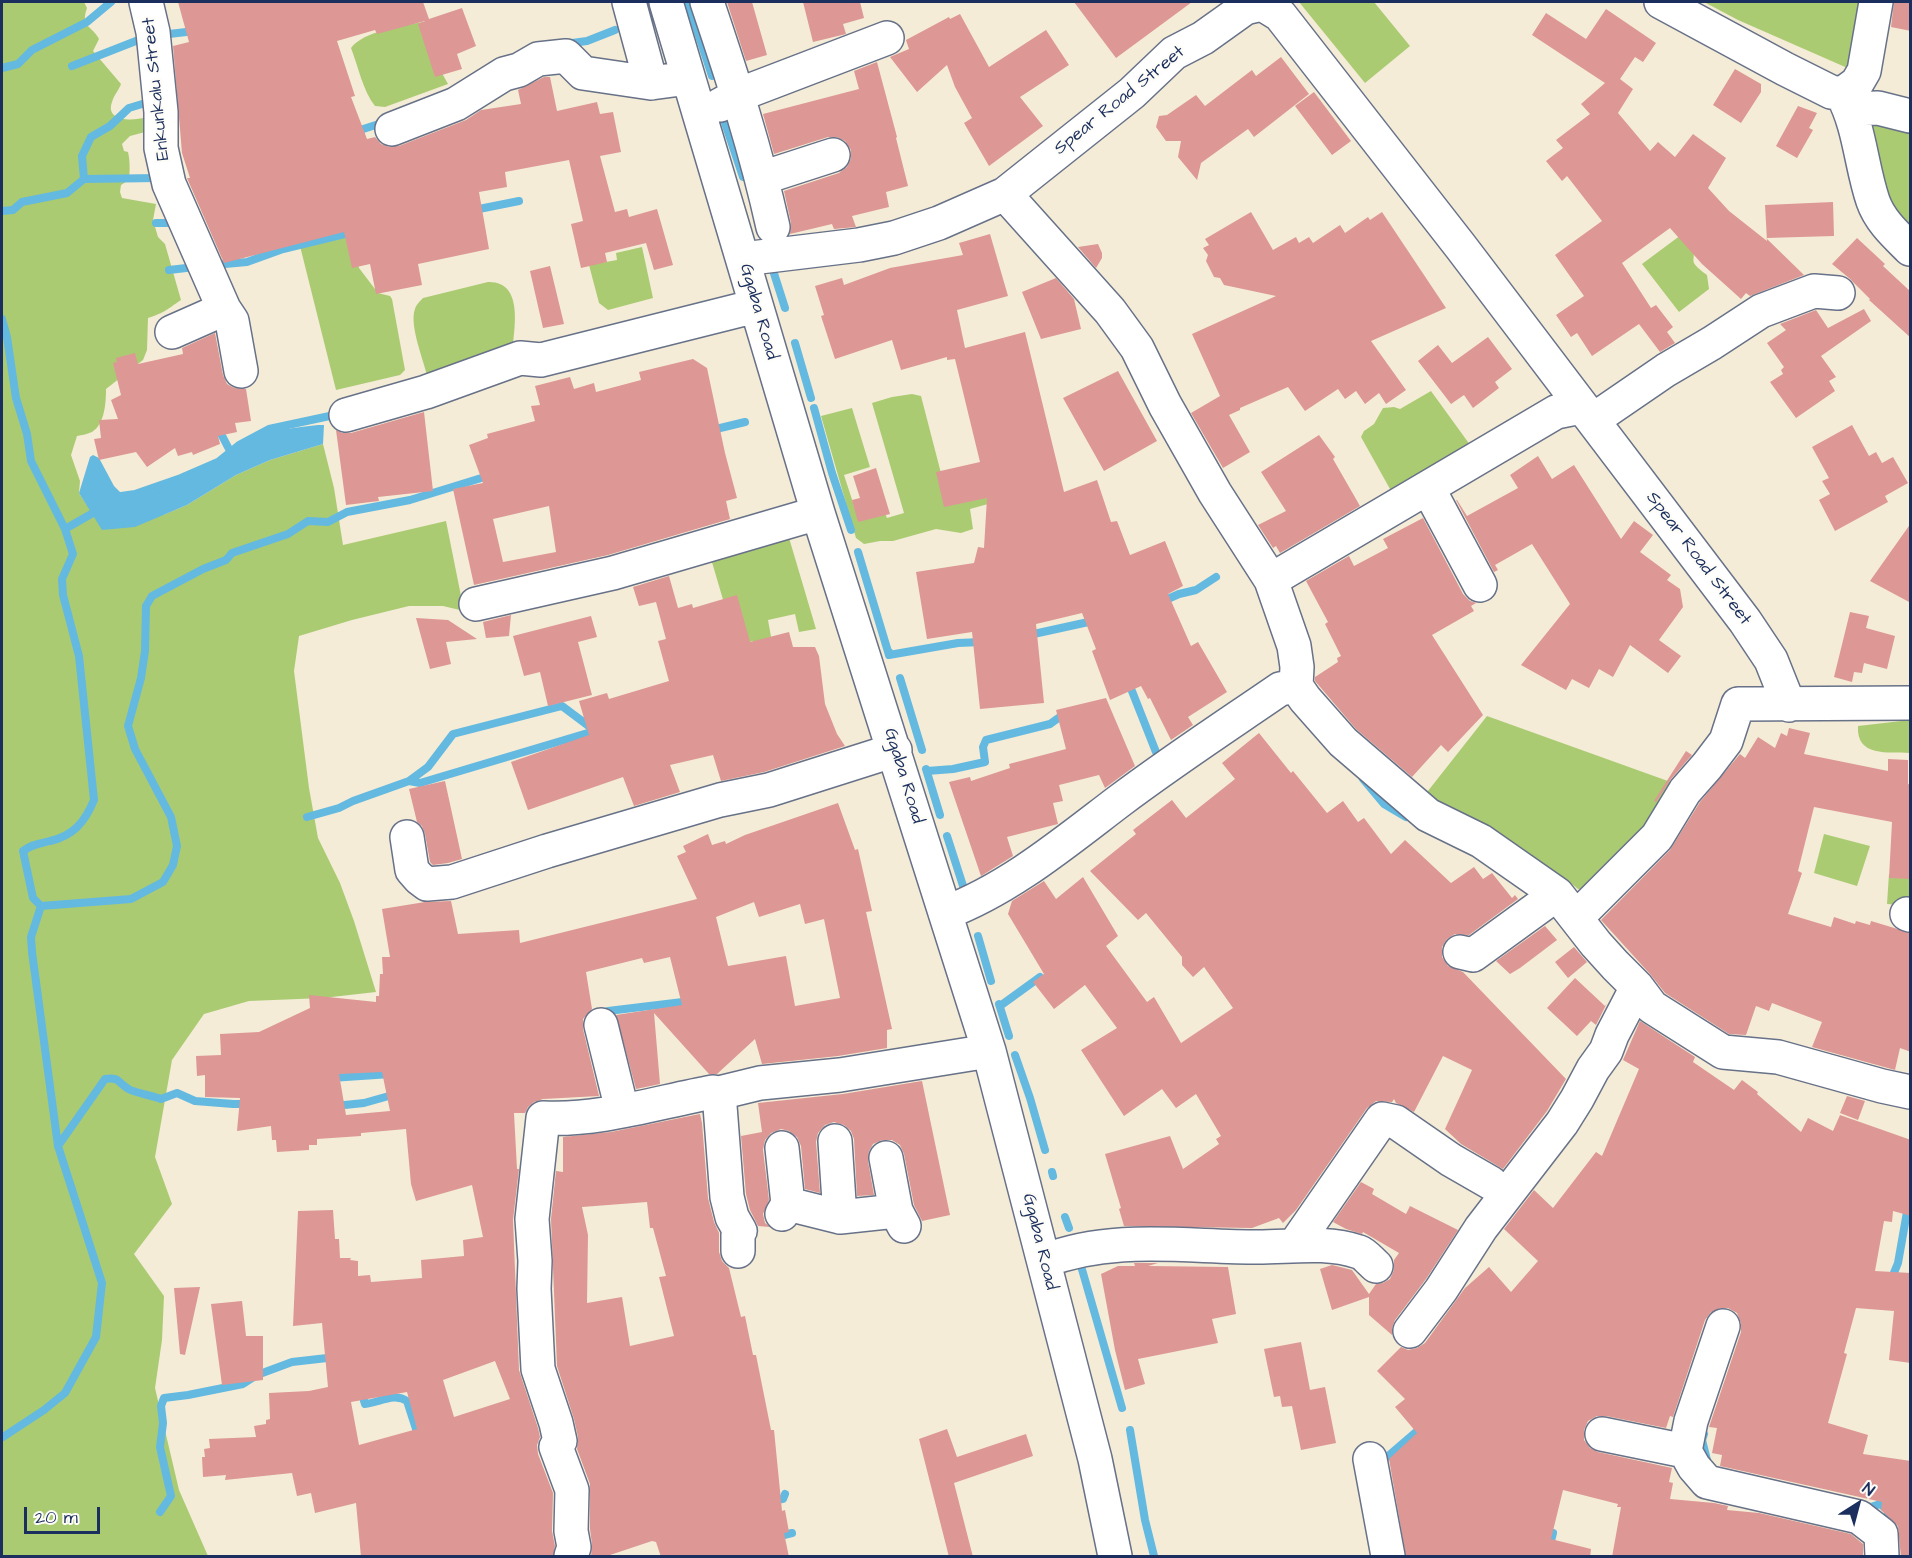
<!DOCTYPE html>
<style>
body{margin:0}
#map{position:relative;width:1912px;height:1558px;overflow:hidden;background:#f4ecd7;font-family:"Architects Daughter",sans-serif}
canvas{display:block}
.frame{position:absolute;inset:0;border:3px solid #1b2f5e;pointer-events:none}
.north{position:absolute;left:1828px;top:1474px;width:60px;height:60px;-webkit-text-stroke:4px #fdfcf7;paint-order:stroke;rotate:36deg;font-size:16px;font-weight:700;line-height:24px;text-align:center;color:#1b2f5e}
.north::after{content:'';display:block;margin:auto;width:21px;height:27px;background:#1b2f5e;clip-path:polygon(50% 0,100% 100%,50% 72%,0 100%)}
.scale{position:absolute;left:24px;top:1507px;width:76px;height:27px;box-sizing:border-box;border:3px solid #1b2f5e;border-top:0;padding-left:8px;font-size:18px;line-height:21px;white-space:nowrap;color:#1b2f5e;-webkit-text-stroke:4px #fdfcf7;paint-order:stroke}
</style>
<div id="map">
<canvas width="1912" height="1558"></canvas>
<div class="frame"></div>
<div class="north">N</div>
<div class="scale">20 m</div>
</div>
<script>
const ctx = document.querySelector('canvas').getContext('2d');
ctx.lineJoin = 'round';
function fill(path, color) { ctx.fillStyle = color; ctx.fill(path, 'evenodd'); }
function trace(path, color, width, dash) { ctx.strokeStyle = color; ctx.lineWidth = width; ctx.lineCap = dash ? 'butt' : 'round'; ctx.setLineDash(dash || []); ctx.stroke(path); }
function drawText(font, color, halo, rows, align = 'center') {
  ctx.font = font + ' "Architects Daughter",sans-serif'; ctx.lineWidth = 4.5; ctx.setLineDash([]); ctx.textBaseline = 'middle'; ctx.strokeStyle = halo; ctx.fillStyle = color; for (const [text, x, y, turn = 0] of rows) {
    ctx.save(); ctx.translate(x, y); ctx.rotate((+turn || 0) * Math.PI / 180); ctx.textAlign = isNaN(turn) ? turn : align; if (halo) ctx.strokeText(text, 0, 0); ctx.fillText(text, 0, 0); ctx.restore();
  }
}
const green = new Path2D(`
 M2 2H84L87 8C80 28 92 25 99 39L93 51 121 84C119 90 114 95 112 102 105 121 131 121 143 118L150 102 149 131 130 136 122 144 124 151 128 152C130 160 130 171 129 180L121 185 120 192 122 198 156 204 153 220 158 237 165 244 181 300C166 310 166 312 148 318L147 350 143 360 106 389C106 402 105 424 92 432 88 434 82 435 77 436L71 455 80 481 79 493 87 505 163 515 187 505 236 475 270 460 323 444 334 488 343 545 446 521 464 611 443 606H409L352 620 299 636 294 671 309 788 318 838 340 883 354 921 376 992 323 998 249 1001 204 1014 172 1060 155 1157 172 1204 134 1254 164 1296 162 1340 155 1388 179 1490 208 1556H2Z
 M1299 2H1374L1410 46 1365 83Z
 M1704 2H1866L1852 70 1738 20Z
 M423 22 443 75 448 84 385 107 375 106C363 91 358 66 351 48 363 31 404 26 423 22Z
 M1865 113 1910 126V239L1896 223Z
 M1685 232C1687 236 1691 241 1692 246 1698 263 1685 259 1707 275L1709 289 1679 312 1642 264Z
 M352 235 359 268 378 293 390 296 392 299 405 370 400 375 336 390 300 246Z
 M642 247 653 298 608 310 599 303 589 265 617 260 616 253Z
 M488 282C525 281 514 331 512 354L427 375C423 359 409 324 415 309 416 305 420 301 423 298Z
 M1431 391 1473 449 1403 490 1390 489 1361 437 1364 431 1374 424 1383 408 1394 407 1400 409Z
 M912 394 921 396 949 504 988 496V504L970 509 973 529 961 533 936 529 893 541H880L864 544 856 538 821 416 852 408 870 467 844 475 859 521 885 513 887 518 904 513 872 403 892 397Z
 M787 531 816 629 799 632 795 614 768 620 772 642 755 646 753 641 743 644 744 671 709 552Z
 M1487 716 1679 785 1591 890 1578 889 1567 880 1424 796Z
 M1910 720V753C1888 752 1856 757 1858 726Z
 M1824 834 1870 846 1857 886 1814 873Z
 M1889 874 1910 875V906L1887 904Z`);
const water = new Path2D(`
 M318 425H324L323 444 270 460 236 475 187 505 135 527 102 530 79 493 90 457 93 455 99 458 114 486 126 498C146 497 202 473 221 462 231 455 239 445 250 440 270 429 296 428 318 425Z`);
const stream = new Path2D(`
 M688 2 712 76
 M169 34 195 31
 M565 44 587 41 615 30
 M72 66 141 39
 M2 68 18 64 32 50 87 22 111 2
 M721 111 743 177
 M354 132 385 122
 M84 179 82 156 91 137 110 126 129 108 152 101
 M474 210 519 201
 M2 211 13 210 22 202 67 193 84 179 160 178
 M156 223H175
 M771 264 785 308
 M214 265 247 262 283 249 353 232
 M169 270 195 267
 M2 319 7 337 16 398 27 434 31 461 65 529 73 554 62 579 63 595 79 656 94 800C85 822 73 836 50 841 39 844 32 844 23 851L33 898 41 906 31 937 32 952 58 1146 102 1283 96 1337 65 1393 44 1410 3 1437
 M795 343 811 398
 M814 408 832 473 851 530
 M218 428 230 451
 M712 430 745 422
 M115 500 121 496 135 494 181 478 218 462 239 445 269 429 339 414
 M65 529 100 509
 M858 552 889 655V652
 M1161 602 1179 594 1196 590 1216 577
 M1029 635 1093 621
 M889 655 958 643 982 642
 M900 678 922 750
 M1128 681 1156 752
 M926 769 940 815
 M927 771 953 769 985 762 983 747 986 740 1050 724 1064 714
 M1363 779 1384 804 1406 817
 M409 781 420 783 591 732
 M307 817 339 808 353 801 409 781 428 767 453 734 562 706 590 727H596
 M947 836 965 892
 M41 906 131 899 163 882 173 865 177 846 171 817 135 749 128 726 141 678 145 651 146 606 152 596 203 569 226 560 232 553 288 534 308 521 328 522 347 512 410 500 491 475
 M978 936 991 981
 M999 1004 1009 1036
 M1000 1006 1040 977
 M608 1011 691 1001
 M1015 1055 1030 1098 1045 1150
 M331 1078 391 1074
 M335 1106 364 1103 396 1094
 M58 1146 105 1079C120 1077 117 1082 127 1088 131 1092 154 1096 161 1099L177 1093 195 1101 233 1104H249
 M1052 1172 1053 1176
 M1065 1217 1069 1228
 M1079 1259 1122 1408
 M1891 1280 1898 1263 1907 1212 1910 1213
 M361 1391 365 1404C379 1403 394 1392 407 1401L419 1438
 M1130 1430 1145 1520 1154 1556
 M1704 1434 1702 1440 1707 1460
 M1380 1463 1423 1426
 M772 1500 783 1499 785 1494
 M1864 1505 1871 1507 1880 1504 1888 1510 1887 1528
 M160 1512 171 1496 160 1447 163 1423 161 1406 164 1398 188 1395 243 1384 257 1375 292 1362 336 1357
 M776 1537 792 1533
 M1549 1549 1553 1533`);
const building = new Path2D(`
 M178 2H423L429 19 462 8 476 46 457 54 462 69 435 77 418 24 425 21 377 34 375 30 337 41 355 96 351 97 367 139 375 137 381 144 389 147 399 146 466 120 481 110 521 104 518 90 544 77H550L557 111 597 102 600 114 613 112 621 152 600 156 615 212 627 209 629 217 657 209 673 265 654 270 646 243 605 253 607 262 581 268 571 224 583 221 569 160 505 172 507 187 479 192 489 249 418 264 422 285 376 294 370 264 352 268 344 232 224 263 187 178H190L182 153 173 46 189 42Z
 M727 2H752L767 55 746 61Z
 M803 2H860L864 18 843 24 846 34 813 42Z
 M1074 2H1192L1116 58Z
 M1894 2H1911V31L1891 27Z
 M1606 9 1656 43 1643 62 1635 57 1620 79 1633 89 1618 113 1650 151 1658 142 1675 157 1693 134 1726 158 1708 188 1729 211 1767 241 1765 205 1833 202 1834 236 1766 238 1804 275 1750 296 1746 293 1741 299 1702 264 1670 228 1622 263 1651 308 1656 305 1673 327 1667 332 1675 343 1660 352 1639 324 1592 356 1577 333 1571 337 1556 315 1584 296 1555 255 1602 221 1567 176 1562 181 1546 161 1563 148 1556 140 1590 114 1581 104 1605 83 1532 35 1546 13 1586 39Z
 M960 14 989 67 1046 30 1069 65 1020 97 1043 126 989 166 964 123 972 118 955 87 947 65 917 92 890 57 909 49 906 40 949 17 950 19Z
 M1281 57 1309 94 1254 137 1248 129 1201 163 1197 180 1178 157 1181 141H1166L1156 127 1159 116 1167 115 1196 95 1205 106 1252 70 1256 76Z
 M877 62 897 137 896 138 908 186 886 192 889 207 852 216 856 227 834 229 832 224 790 234 791 223 784 191 839 173 847 167 851 159V150L845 141 837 137H828L774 154 763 114 859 89 854 71Z
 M1735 69 1761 84V92L1741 123 1713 105Z
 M1314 92 1351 141 1332 155 1295 106Z
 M1798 106 1817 113 1809 128 1813 130 1797 158 1776 146Z
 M1251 212 1273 250 1296 237 1299 243 1309 237 1313 243 1340 225 1345 233 1368 217 1370 220 1382 212 1446 308 1371 341 1406 390 1386 404 1379 393 1365 404 1356 391 1345 399 1338 389 1305 411 1288 387 1240 408V410L1229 415 1250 452 1223 468 1191 413 1220 396 1192 334 1276 296 1224 285 1220 278 1214 277 1206 261 1208 255 1203 248 1209 245 1205 239Z
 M990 234 1008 296 957 310 965 348 1025 332 1064 492 1097 480 1111 522 1117 521 1130 555 1165 541 1183 586 1168 594 1191 646 1198 642 1227 692 1188 717 1193 725 1171 740 1150 698 1148 699 1141 686 1110 700 1092 651 1096 649 1082 613 1036 624 1044 703 980 709 972 632 927 639 916 572 974 563 978 547 984 548 987 498 944 507 936 472 980 462 955 359 947 360V357L901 370 892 340 835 359 821 316 824 315 815 286 842 278 844 285 890 268 963 255 959 243Z
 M1857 238 1885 264 1883 266 1911 292V338L1869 300 1870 299 1849 278 1832 264Z
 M1098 244 1102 253V258L1096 268 1078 247Z
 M550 266 564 324 543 328 530 271Z
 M1056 278 1074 299 1081 329 1041 339 1022 292Z
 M1864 309 1871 321 1821 356 1836 377 1829 381 1835 391 1796 418 1770 382 1783 374 1781 370 1784 367 1767 343 1786 330 1780 324 1816 310 1828 328Z
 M215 333 223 375 227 384 234 388 246 389 251 421 235 423 237 432 218 436 220 444 193 455 192 452 178 456 175 448 147 467 136 452 99 460 94 439 101 438 99 420 118 419 111 400 121 395 113 363 117 362 116 358 135 353 138 364 183 354 182 348Z
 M1488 337 1512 369 1495 382 1499 388 1473 408 1464 395 1451 404 1418 361 1438 345 1452 363Z
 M693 359 707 368 725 453 737 498 726 501 730 519 608 555 474 585 453 489 483 483 469 445 488 438 487 434 535 421 531 406 540 405 535 386 570 377 574 389 594 383 596 392 641 380 639 372ZM549 506 556 552 503 562 493 519Z
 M1118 371 1157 441 1104 471 1063 398Z
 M424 412 433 491 378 497 379 501 346 505 336 430 342 433H351Z
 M1852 425 1869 456 1876 452 1882 463 1893 457 1908 483 1885 496 1888 502 1835 531 1819 500 1830 494 1822 481 1829 478 1812 447Z
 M1319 435 1335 457 1333 459 1360 506 1280 553 1276 546 1273 548 1258 525 1286 511 1261 472Z
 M1538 456 1552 479 1574 465 1621 539 1634 521 1653 535 1640 552 1671 575 1667 580 1680 589 1683 607 1659 640 1681 656 1668 673 1630 645 1613 677 1599 669 1589 688 1572 679 1566 690 1521 665 1570 604 1532 544 1495 565 1498 570 1494 572 1456 500H1457L1467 516 1518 488 1510 475Z
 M876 468 890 514 858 522 852 500 860 498 853 476Z
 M1423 518 1463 594 1470 601 1476 603 1471 606 1474 611 1432 635 1483 715 1448 752 1441 745 1412 777 1356 729 1315 681V677L1338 662 1337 658 1341 656 1325 624 1328 622 1306 581 1349 556 1354 566 1388 548 1383 539Z
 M1911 523V603L1870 581Z
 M669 576 678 608 692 604 693 608 737 595 750 642 789 632 793 647H815L819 656 825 704 837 734 845 746 764 772 721 781 713 755 670 765 680 792 634 806 623 777 528 810 511 762 589 735 579 701 607 693 609 699 669 681 658 641 666 639 656 602 639 606 633 587Z
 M1850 612 1869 616 1866 628 1895 636 1887 669 1864 663 1862 673 1854 672 1852 682 1834 677Z
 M511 615 509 636 486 638 483 622Z
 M591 616 597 637 578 642 592 695 548 706 540 672 524 676 513 636Z
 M416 618 448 620 477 639 446 642 451 664 430 669Z
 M1106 698 1135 766 1105 788 1099 775 1059 785 1063 801 1053 803 1058 824 1007 837 1013 856 981 876 949 782 970 777 971 781 1010 768 1009 764 1066 749 1056 710Z
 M1789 728 1810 733 1804 754 1888 771V759L1908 760V784L1911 785V879L1889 878 1892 822 1814 807 1798 871 1802 873 1788 914 1831 927 1834 917 1855 924 1856 921 1870 925 1871 921 1911 933V1052L1900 1048 1895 1070 1812 1047 1822 1022 1772 1003 1769 1011 1756 1006 1746 1035 1729 1034 1665 993 1650 974 1601 920 1670 850 1700 802 1740 754 1745 758 1758 737 1775 748 1781 733 1787 736Z
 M1259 733 1291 773 1293 771 1327 813 1343 801 1358 822 1364 818 1391 854 1405 840 1451 883 1474 867 1483 879 1492 873 1512 898 1515 895 1518 899 1469 935 1455 934 1447 939 1442 947V957L1448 966 1463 972 1566 1079 1547 1111 1503 1169 1461 1144 1445 1129 1472 1070 1443 1056 1414 1112 1396 1103 1394 1099 1392 1102 1376 1101 1367 1108 1296 1210 1283 1223 1279 1218 1252 1228 1124 1226 1119 1209 1121 1208 1105 1154 1170 1136 1183 1169 1219 1144 1216 1139 1221 1136 1196 1094 1176 1108 1162 1089 1124 1116 1081 1050 1117 1028 1085 985 1054 1009 1033 982 1044 974 1008 914 1012 901 1044 881 1056 899 1083 877 1118 936 1106 946 1147 1002 1154 997 1181 1043 1233 1008 1204 967 1193 977 1182 965V957L1146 913 1138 920 1090 871 1136 834 1133 830 1172 800 1186 818 1235 779 1222 763Z
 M1686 751 1692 755 1671 779 1656 802 1654 801Z
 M445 781 462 859 448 863 433 865 430 862 425 834 422 826 417 822 409 789Z
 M838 803 855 850 858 849 872 911 866 912 892 1029 887 1030V1048L838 1056 762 1064 755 1039 717 1074H709L654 1013 660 1084 636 1089 616 1015 682 1005 670 957 644 963 642 958 586 972 592 1009 583 1019V1029L599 1096 543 1099 534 1102 528 1107 525 1113H514L517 1169H519L513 1220 519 1370 538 1428 540 1437 537 1445 538 1454 553 1493 552 1531 555 1546 553 1557H361L356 1503 315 1513 311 1493 297 1496 292 1473 225 1480 226 1475 203 1477 202 1457H205L204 1449 210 1448 209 1439 256 1437 254 1426 266 1424V1420L270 1419 269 1393 309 1391 328 1387 322 1323 293 1326 298 1211 333 1210 335 1239H339L340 1258H351L350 1260 358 1261V1276L370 1275 371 1282 422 1278 421 1260 464 1256 463 1240 483 1237 472 1185 416 1201 411 1184 406 1129 361 1133V1136L317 1139V1145H309V1150L277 1152 276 1140H272L271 1126 237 1131 240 1098 205 1097V1075L197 1076 196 1056 221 1055 220 1034 259 1032 310 1008 309 995 376 1002V996H379L380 974H383L382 957H390L382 909 425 902 451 901 458 934 519 930 520 943 697 899 677 856 686 852 683 846 708 834 712 845 725 841 726 844 745 835ZM754 902 759 917 800 904 805 924 824 919 840 998 795 1006 786 956 728 966 716 917ZM382 1072 390 1111 346 1115 339 1074ZM495 1361 510 1399 454 1417 443 1380ZM407 1392 417 1429 359 1445 351 1402Z
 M1545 926 1557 940 1520 968 1510 974 1496 961Z
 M1574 947 1587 962 1568 978 1555 962Z
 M1575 978 1605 1006 1607 1003 1596 1025 1591 1021 1577 1036 1547 1008Z
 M1640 1021 1695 1057 1693 1062 1734 1090 1742 1080 1758 1092 1757 1094 1801 1132 1808 1118 1833 1131 1840 1115 1911 1140V1216L1893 1211 1892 1222 1884 1221 1875 1271 1911 1273V1363L1889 1360 1894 1311 1856 1308 1844 1353 1847 1354 1828 1423 1868 1435 1863 1454 1911 1461V1557H1901L1898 1526 1881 1510 1882 1502 1720 1466 1722 1455 1712 1453 1717 1428 1709 1427 1741 1332V1323L1737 1313 1728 1308H1720L1711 1312 1705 1320 1673 1417 1670 1416 1666 1428 1606 1416H1597L1588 1421 1584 1430V1440L1590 1448 1598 1452 1672 1468 1669 1482 1673 1483 1670 1499 1714 1503 1728 1506 1727 1510 1759 1513 1851 1534 1863 1544V1557H1612L1621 1507H1617L1618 1504 1563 1490 1551 1539 1591 1549 1590 1557H1406L1389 1459 1417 1433 1395 1407 1405 1399 1377 1371 1401 1347 1408 1350 1417 1348 1425 1343 1465 1288 1489 1267 1511 1292 1538 1261 1504 1229 1534 1190 1553 1208 1596 1152 1602 1156 1639 1069 1623 1060Z
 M922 1081 950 1215 922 1221 914 1205 904 1154 900 1145 892 1140H882L873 1144 869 1151 868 1161 874 1195 857 1196 854 1139 851 1131 844 1125 834 1122 825 1125 818 1133 816 1142 820 1193 805 1189 801 1146 797 1137 789 1131 781 1129 771 1133 765 1140 763 1150 769 1200 763 1214 765 1223 770 1227 758 1226 750 1210 746 1194 741 1136 762 1132 758 1103 843 1094Z
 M1847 1096 1865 1101 1858 1120 1840 1113Z
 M700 1114 702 1123 708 1198 714 1222 719 1233V1252L722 1261 729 1268 741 1317 745 1316 753 1355H756L771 1430H774L782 1511 785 1510 789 1532 784 1533 789 1557H661L656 1542 652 1541 604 1557H591L592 1544 590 1529V1484L577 1449 578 1437 574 1419 557 1366 551 1219 556 1171 563 1172V1137L611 1132ZM647 1202 650 1228H653L666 1276 659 1277 674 1336 630 1346 622 1297 587 1303 588 1235 582 1207Z
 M1361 1182 1374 1189 1372 1194 1406 1214 1410 1206 1458 1230 1426 1279 1395 1320 1392 1328V1335L1369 1315V1297L1332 1310 1320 1269 1332 1265 1352 1270 1369 1294 1376 1284 1383 1283 1390 1279 1394 1270V1260L1399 1253 1363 1232 1362 1234 1346 1229 1333 1222Z
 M1134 1263H1158L1148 1266 1228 1267 1236 1314 1212 1319 1218 1343 1138 1359 1145 1384 1125 1390 1115 1350 1101 1274 1118 1266H1135Z
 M200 1287 185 1355 180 1354 174 1288Z
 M242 1301 246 1336H263V1380L222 1385 211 1304Z
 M1301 1342 1310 1390 1325 1387 1336 1443 1301 1450 1292 1406 1282 1407 1280 1396 1274 1397 1264 1349Z
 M947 1429 957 1457 1026 1434 1033 1456 954 1483 973 1557H949L919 1439Z`);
const minor = new Path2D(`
 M146 2 153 32 161 112V148L169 184 224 309 232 321 241 371
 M629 2 651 83
 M666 2 818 513 989 1051 1095 1459 1115 1556
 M707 2C732 76 756 150 773 227
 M1661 2 1785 69 1831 92 1842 94 1857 83 1864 71 1876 2
 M1842 94C1860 127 1861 166 1873 201 1880 221 1896 235 1910 249
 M720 105 738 95 887 38
 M1850 109 1878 108 1910 116
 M392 129 456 104 504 74 519 70 538 59 566 56 583 73 651 83 688 78
 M762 178 833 155
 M1005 194 1110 311 1137 348 1165 405 1215 493 1271 580 1294 646 1297 667 1296 686 1305 699 1343 742 1428 815 1481 841 1557 894 1596 944 1615 965 1637 987 1652 1007 1723 1052 1778 1057 1882 1086 1910 1092
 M743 259 859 245 894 238 939 223 1005 194 1132 93 1174 53 1203 38 1245 8 1262 4 1280 15 1461 247 1745 621 1771 660 1789 705
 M172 332 224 309
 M346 415 426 392 520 358 541 360 756 306
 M1593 420 1666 370 1712 343 1761 311 1814 291 1838 293
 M1428 488 1480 585
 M1271 580 1556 412 1581 407
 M476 604 613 573 818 513
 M407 837 412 870 419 878 427 884 452 882 547 851 720 800 769 790 895 750
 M945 913C1009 889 1064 843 1118 802 1171 762 1226 726 1280 689L1296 686
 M1907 914 1910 915
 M1576 918 1657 837 1685 791 1707 766 1726 741 1738 704 1910 703
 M1460 952 1473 955 1557 894
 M601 1025 622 1110
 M719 1093 727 1197 732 1217 740 1231 738 1234V1251
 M835 1141 840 1217
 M782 1148 788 1204 782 1214
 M886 1158 896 1211 904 1226
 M788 1204 840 1217 896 1211
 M1294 1246 1382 1119 1396 1122 1451 1160 1491 1183
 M1044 1261C1113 1234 1185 1247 1258 1247 1291 1247 1326 1241 1359 1252 1365 1254 1371 1262 1376 1266
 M1723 1326 1691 1421 1685 1451 1694 1467 1707 1482 1859 1517 1881 1534 1882 1556
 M1410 1331 1441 1290 1481 1228 1562 1123 1577 1099 1593 1069 1606 1051 1612 1035 1637 987
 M1602 1434 1685 1451
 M1370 1459 1388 1556
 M571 1556 574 1547 571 1531 572 1490 556 1447 560 1441 556 1423 538 1369 534 1289 535 1261 532 1219 543 1118C600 1121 658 1102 713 1092L719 1093 760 1083 840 1075 989 1051`);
const streetNames = [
 ["Enkunkalu Street",157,89,-96],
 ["Spear Road Street",1120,101,-39],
 ["Ggaba Road",758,312,74],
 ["Spear Road Street",1698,559,53],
 ["Ggaba Road",903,776,73],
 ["Ggaba Road",1039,1242,76]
];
fill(green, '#abcb73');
fill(water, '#64b9e0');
trace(stream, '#64b9e0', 8);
fill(building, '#dd9794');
trace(minor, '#677188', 36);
trace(minor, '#fff', 33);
drawText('18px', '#1b2f5e', '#fdfcf7', streetNames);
</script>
